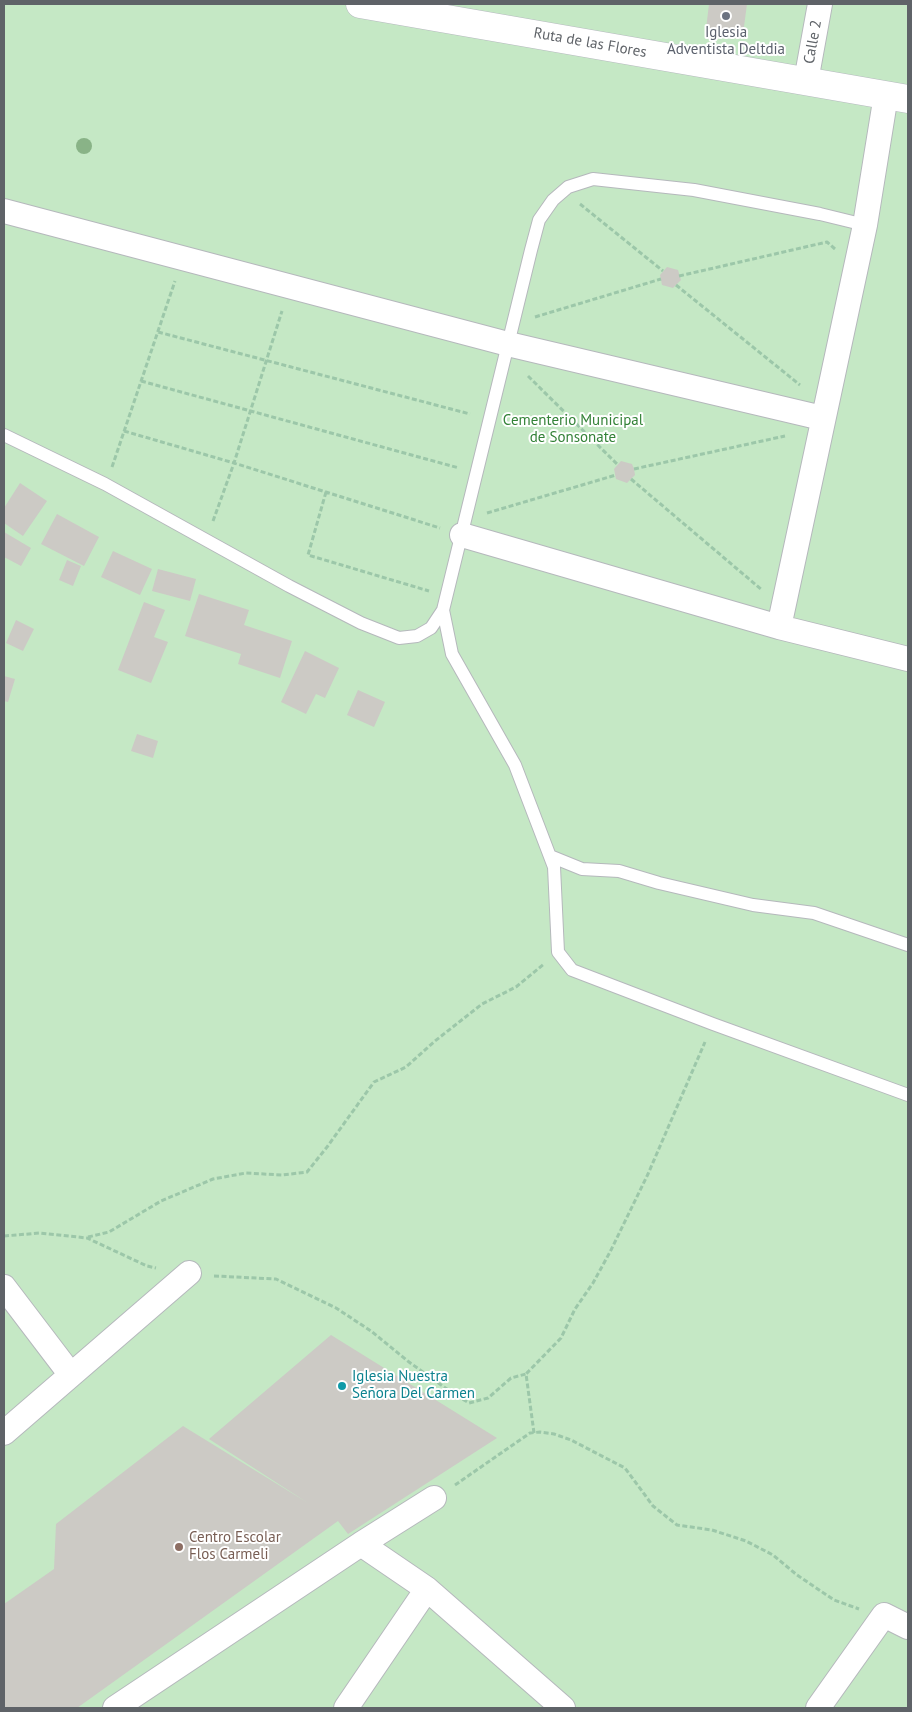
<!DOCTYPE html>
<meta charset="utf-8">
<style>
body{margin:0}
#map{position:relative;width:912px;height:1712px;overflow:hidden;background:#f1efe8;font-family:"PT Sans",sans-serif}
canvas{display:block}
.frame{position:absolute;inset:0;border:5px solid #5f6368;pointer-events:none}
</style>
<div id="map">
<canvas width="912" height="1712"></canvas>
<div class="frame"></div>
</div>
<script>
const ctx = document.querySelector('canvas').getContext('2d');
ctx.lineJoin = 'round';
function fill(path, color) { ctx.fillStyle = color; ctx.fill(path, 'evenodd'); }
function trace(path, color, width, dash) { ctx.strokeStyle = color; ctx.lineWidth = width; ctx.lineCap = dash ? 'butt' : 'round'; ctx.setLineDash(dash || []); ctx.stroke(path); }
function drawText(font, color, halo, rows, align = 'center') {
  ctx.font = font + ' "PT Sans",sans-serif'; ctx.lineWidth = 4; ctx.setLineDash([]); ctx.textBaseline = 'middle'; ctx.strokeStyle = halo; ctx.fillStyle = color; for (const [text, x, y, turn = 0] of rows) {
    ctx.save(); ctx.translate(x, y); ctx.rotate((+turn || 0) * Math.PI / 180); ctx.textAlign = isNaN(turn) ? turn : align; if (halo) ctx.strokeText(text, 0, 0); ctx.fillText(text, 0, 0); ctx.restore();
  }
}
const green = new Path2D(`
 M4 4H908V1708H4Z`);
const building = new Path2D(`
 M709 4H747L743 34 706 29Z
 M667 267 678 270 681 280 673 288 662 285 660 275Z
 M621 461 632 464 634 469 635 475 627 483 616 479 614 469Z
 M20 483 47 501 23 536 4 523V508Z
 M57 514 99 537 84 566 41 544Z
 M4 532 31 548 21 566 4 557Z
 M113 551 152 569 140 595 101 577Z
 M67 560 81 566 73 586 59 580Z
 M158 569 196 579 190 601 152 591Z
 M199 594 249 610 244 625 292 641 280 678 238 664 241 654 185 636Z
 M144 602 165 610 154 637 168 642 151 683 118 670Z
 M16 620 34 629 23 651 6 643Z
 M305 651 339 668 325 698 316 694 306 714 281 702Z
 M4 676 15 679 8 702 4 701Z
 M358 690 385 702 374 727 347 715Z
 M137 734 158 741 153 758 131 751Z
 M331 1335 497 1438 348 1534 338 1521 77 1708H4V1604L54 1569 56 1524 183 1426 308 1503 209 1439Z`);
const path = new Path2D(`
 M580 204 663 271
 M679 276 827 242 835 249
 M676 285 800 385
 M535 317 661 279
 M158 332 470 414
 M528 376 618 465
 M141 381 459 468
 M124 431 234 463 440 528
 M112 467 175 281
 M634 469 785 436
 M631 479 762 590
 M326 492 308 555 429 591
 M487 513 616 475
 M213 521 234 463 282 311
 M4 1236 40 1233 87 1238 147 1266 156 1268
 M88 1237 109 1232 161 1201 213 1179 246 1173 282 1175 307 1172 327 1147 374 1082 406 1067 435 1041 482 1004 516 987 544 964
 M214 1276 276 1279 336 1308 371 1331 409 1362 451 1392 469 1403 488 1398 511 1378 526 1374
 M534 1433 526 1374 561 1338 575 1309 593 1283 610 1252 648 1174 705 1042
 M455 1485 530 1433 540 1432 554 1434 571 1440 625 1468 653 1506 677 1525 712 1530 746 1541 773 1555 797 1575 834 1600 859 1609`);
const lane = new Path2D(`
 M4 435 105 484 289 586 361 623 399 638 417 636 431 628 443 610 531 250 539 220 553 200 568 187 593 179 694 190 820 214 865 225
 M443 610 452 654 515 765 554 867 558 952 572 970 713 1024 908 1095
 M550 856 582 869 619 871 659 883 753 905 814 913 908 945`);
const street = new Path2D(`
 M806 81 820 4
 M4 211 508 344 822 418
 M462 535 779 627 908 659
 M779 627 865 225 886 95
 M4 1287 71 1375
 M4 1433 189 1273
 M361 1544 427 1589 563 1708
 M115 1708 361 1544 434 1498
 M346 1708 427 1589
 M818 1708 884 1615 908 1627`);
const secondary = new Path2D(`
 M360 4 908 99`);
const trees = [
 [84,146]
];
const markers = [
 [726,16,5,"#6b7280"],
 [342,1386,5,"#0f9aa8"],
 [179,1547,5,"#8d6e63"]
];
const worshipNames = [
 ["Iglesia",726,33],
 ["Adventista Deltdia",726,50]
];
const streetNames = [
 ["Calle 2",813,42,-80],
 ["Ruta de las Flores",590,43,10]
];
const parkNames = [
 ["Cementerio Municipal",573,421],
 ["de Sonsonate",573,438]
];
const cultureNames = [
 ["Iglesia Nuestra",352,1377],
 ["Señora Del Carmen",352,1394]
];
const educationNames = [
 ["Centro Escolar",189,1538],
 ["Flos Carmeli",189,1555]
];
fill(green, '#c5e8c5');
fill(building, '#cccac5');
trace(lane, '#b5b8bc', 14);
trace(street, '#b5b8bc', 26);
trace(secondary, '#b6babf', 29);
trace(path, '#9cc7a9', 3, [5, 2.5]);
trace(lane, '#fff', 12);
trace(street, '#fff', 24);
trace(secondary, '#fff', 28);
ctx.fillStyle = '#89b387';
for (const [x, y] of trees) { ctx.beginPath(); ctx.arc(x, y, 8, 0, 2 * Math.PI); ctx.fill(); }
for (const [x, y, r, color] of markers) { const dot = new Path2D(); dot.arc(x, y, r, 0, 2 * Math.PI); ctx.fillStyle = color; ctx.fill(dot); trace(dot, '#fff', 2); }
drawText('15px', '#5b616d', '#fff', worshipNames);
drawText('15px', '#5f6368', '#fff', streetNames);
drawText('15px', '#348238', '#fff', parkNames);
drawText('15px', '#0d838f', '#fff', cultureNames, 'left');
drawText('15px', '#785e54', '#fff', educationNames, 'left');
</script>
